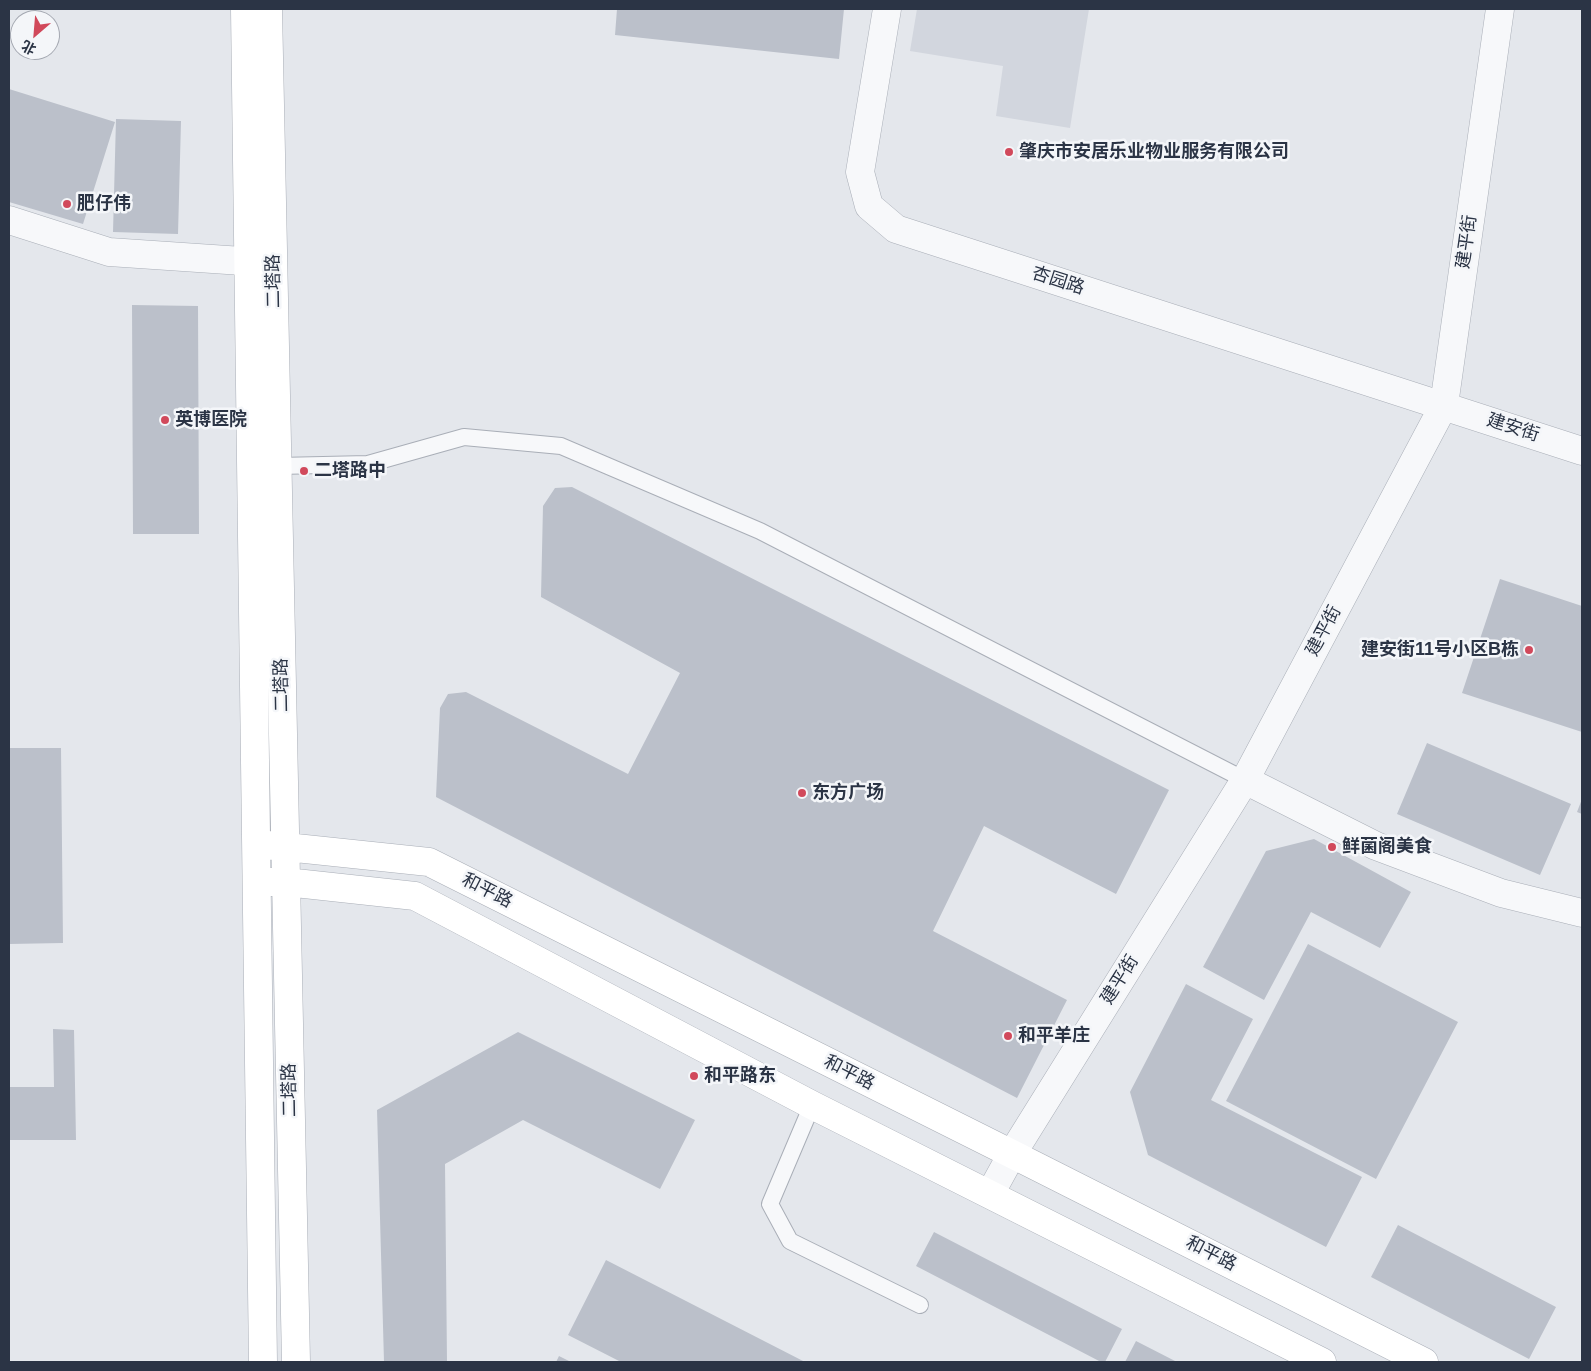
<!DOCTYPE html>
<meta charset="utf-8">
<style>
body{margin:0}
#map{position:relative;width:1591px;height:1371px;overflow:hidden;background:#e4e7ec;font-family:Arial,"Noto Sans SC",sans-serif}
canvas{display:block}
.frame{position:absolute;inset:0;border:10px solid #2b3445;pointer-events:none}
.north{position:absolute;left:10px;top:10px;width:50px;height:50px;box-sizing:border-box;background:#f4f6f9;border:1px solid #a4a8b1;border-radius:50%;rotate:207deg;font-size:14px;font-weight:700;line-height:20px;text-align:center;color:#2b3445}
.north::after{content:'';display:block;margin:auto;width:18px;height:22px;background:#d1495b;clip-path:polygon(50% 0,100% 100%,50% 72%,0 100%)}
</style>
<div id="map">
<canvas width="1591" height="1371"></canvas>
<div class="frame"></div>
<div class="north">北</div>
</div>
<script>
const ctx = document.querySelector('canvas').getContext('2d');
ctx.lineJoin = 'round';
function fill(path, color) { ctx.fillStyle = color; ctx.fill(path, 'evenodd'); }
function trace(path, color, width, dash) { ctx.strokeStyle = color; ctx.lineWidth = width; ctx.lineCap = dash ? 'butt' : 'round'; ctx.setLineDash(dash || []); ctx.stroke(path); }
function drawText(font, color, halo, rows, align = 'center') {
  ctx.font = font + ' Arial,"Noto Sans SC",sans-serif'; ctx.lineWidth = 5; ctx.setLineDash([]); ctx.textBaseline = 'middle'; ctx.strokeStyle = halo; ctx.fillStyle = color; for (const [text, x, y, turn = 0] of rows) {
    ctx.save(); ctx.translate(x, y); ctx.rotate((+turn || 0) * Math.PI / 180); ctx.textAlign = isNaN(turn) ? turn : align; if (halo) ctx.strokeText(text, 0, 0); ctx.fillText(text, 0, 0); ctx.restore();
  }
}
const built = new Path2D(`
 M917 9H1089L1070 128 996 116 1003 66 910 51Z`);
const building = new Path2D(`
 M617 9H844L839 59 615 35Z
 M9 89 115 122 83 224 9 202Z
 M116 119 181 121 178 234 113 232Z
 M132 305 198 306 199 534H133Z
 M572 487 1169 790 1116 894 984 826 933 931 1067 1000 1017 1098 436 797 440 708 448 694 466 692 628 774 680 673 541 597 543 506 555 488Z
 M1500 579 1582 606V732L1462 693Z
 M1427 743 1571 804 1540 875 1397 814Z
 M9 748H61L63 943 9 944Z
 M1582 799V814L1577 812Z
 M1314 839 1411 892 1380 948 1311 912 1264 1000 1203 967 1266 851Z
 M1308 944 1458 1022 1376 1179 1226 1101Z
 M1186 984 1253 1019 1211 1100 1362 1177 1326 1247 1148 1155 1130 1092Z
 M53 1029 74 1030 76 1140H9V1087H54Z
 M518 1032 695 1120 660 1189 523 1120 445 1164 447 1362H384L377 1110Z
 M1398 1225 1556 1307 1529 1359 1371 1277Z
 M934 1232 1122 1329 1105 1362H1101L916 1266Z
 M606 1260 805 1362H621L568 1335Z
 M1136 1341 1177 1362H1125Z
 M559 1356 571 1362H556Z`);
const lane = new Path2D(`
 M278 466 368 464 464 437 561 446 760 531 1245 780
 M812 1105 770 1204 790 1241 920 1305`);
const street = new Path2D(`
 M887 9 860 172 869 206 896 229 1582 451
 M9 220 109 252 272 263
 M1245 780 1376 846 1501 893 1582 913
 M990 1194 1012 1154 1245 780 1444 405 1500 9`);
const secondary = new Path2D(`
 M245 9 263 1362
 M268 9 296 1362
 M267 845 429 862 1012 1154 1424 1362
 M269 882H286L415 896 812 1105 1322 1362`);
const markers = [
 [1009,152,5,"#d1495b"],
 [67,204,5,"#d1495b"],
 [165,420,5,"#d1495b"],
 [304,471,5,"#d1495b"],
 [1529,650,5,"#d1495b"],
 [802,793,5,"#d1495b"],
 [1332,847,5,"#d1495b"],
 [1008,1036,5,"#d1495b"],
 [694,1076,5,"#d1495b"]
];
const poiNames = [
 ["肇庆市安居乐业物业服务有限公司",1019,152],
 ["肥仔伟",77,204],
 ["英博医院",175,420],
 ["二塔路中",314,471],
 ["建安街11号小区B栋",1519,650,"right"],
 ["东方广场",812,793],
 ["鲜菌阁美食",1342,847],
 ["和平羊庄",1018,1036],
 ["和平路东",704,1076]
];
const streetNames = [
 ["建平街",1467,242,-82],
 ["二塔路",274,281,-91],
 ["杏园路",1058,281,18],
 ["建安街",1513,428,18],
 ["建平街",1324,631,-62],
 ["二塔路",282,685,-91],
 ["和平路",487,891,27],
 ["建平街",1120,980,-58],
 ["和平路",849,1073,27],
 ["二塔路",290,1090,-91],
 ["和平路",1211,1254,27]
];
fill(built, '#d2d6de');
fill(building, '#bbc0ca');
trace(lane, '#a9aeb7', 18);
trace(street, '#a9aeb7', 29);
trace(secondary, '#a9aeb7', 29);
trace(lane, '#f7f8fa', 16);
trace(street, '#f7f8fa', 28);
trace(secondary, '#fff', 28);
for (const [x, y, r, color] of markers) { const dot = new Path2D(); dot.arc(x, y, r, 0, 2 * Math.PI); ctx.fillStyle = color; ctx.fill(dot); trace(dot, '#f4f6f9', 2); }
drawText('bold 18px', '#2b3445', '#f4f6f9', poiNames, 'left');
drawText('18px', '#2b3445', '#f4f6f9', streetNames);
</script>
